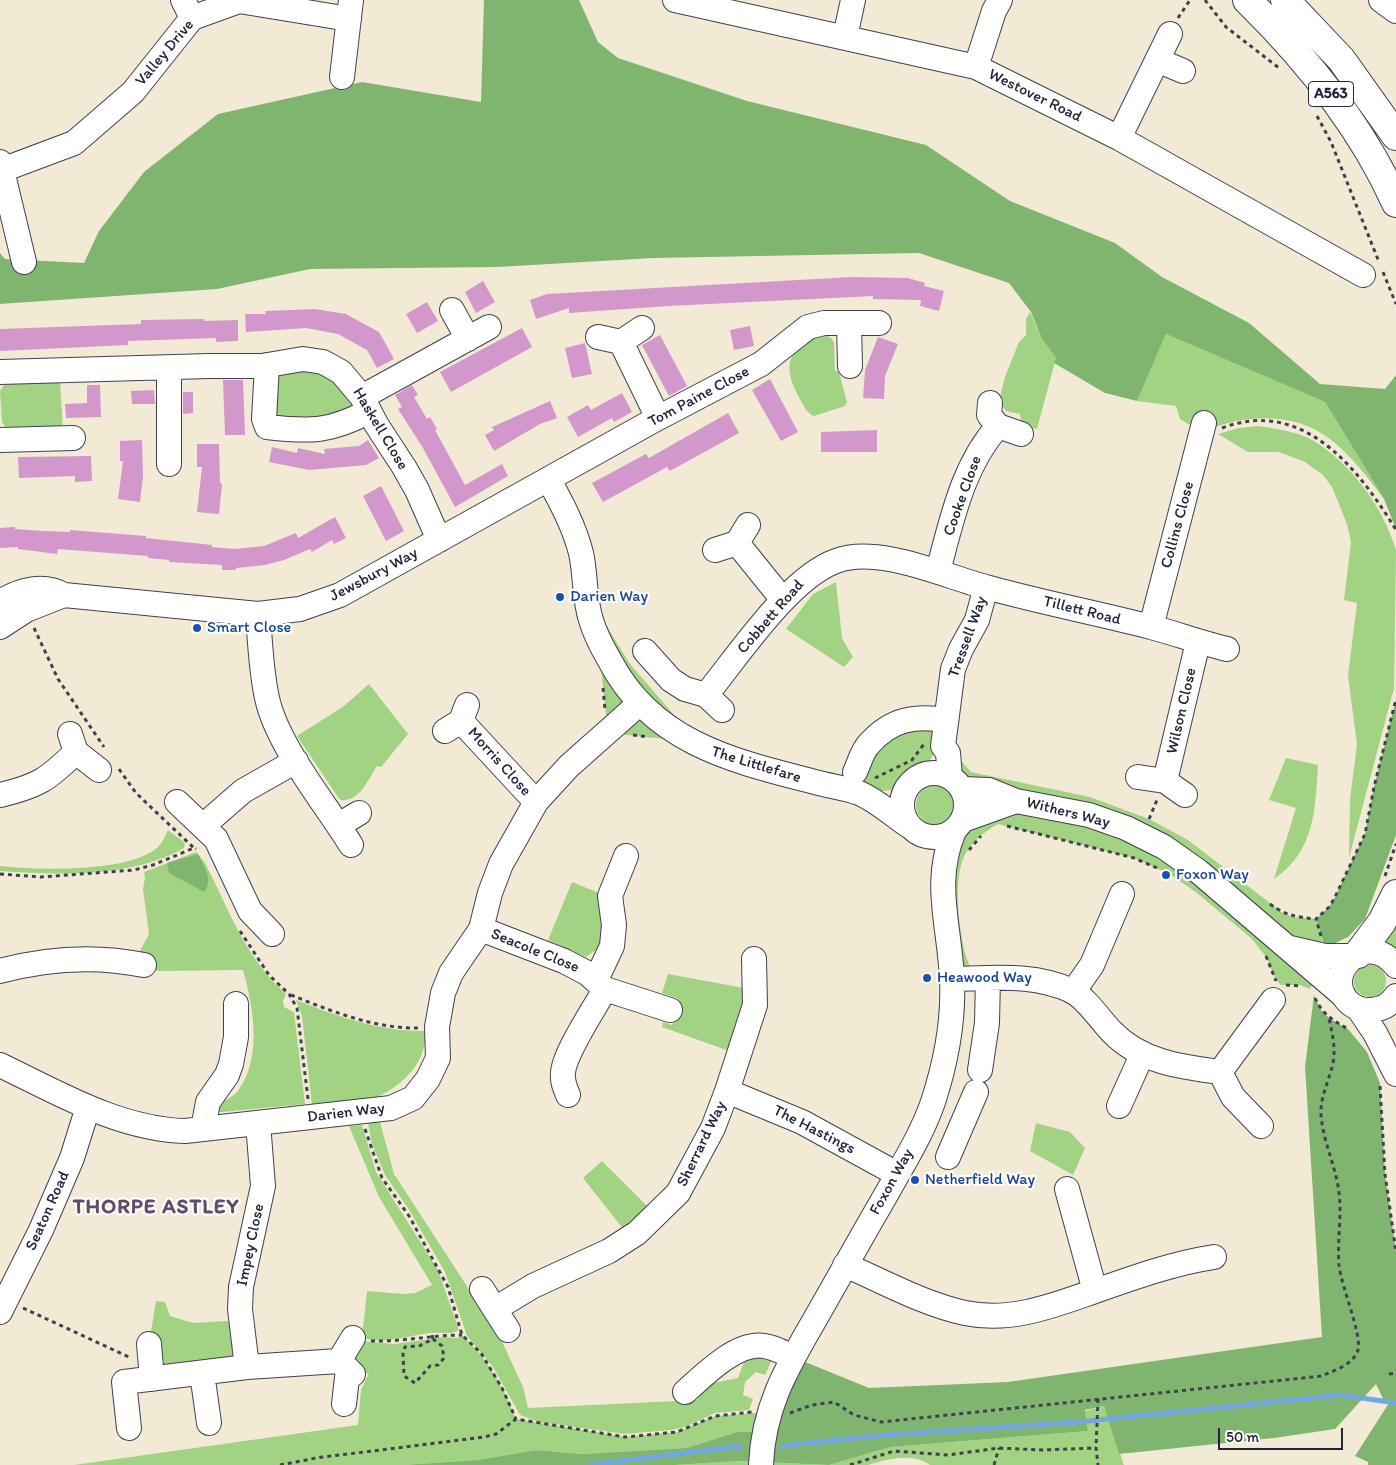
<!DOCTYPE html>
<style>
body{margin:0}
#map{position:relative;width:1396px;height:1465px;overflow:hidden;background:#f3ead5;font-family:Itim,sans-serif}
canvas{display:block}
.scale{position:absolute;left:1218px;top:1428px;width:125px;height:22px;box-sizing:border-box;border:2px solid #22223b;border-top:0;padding-left:6px;font-size:15px;line-height:18px;white-space:nowrap;color:#22223b;-webkit-text-stroke:4px #fff;paint-order:stroke}
</style>
<div id="map">
<canvas width="1396" height="1465"></canvas>
<div class="scale">50 m</div>
</div>
<script>
const ctx = document.querySelector('canvas').getContext('2d');
ctx.lineJoin = 'round';
function fill(path, color) { ctx.fillStyle = color; ctx.fill(path, 'evenodd'); }
function trace(path, color, width, dash) { ctx.strokeStyle = color; ctx.lineWidth = width; ctx.lineCap = dash ? 'butt' : 'round'; ctx.setLineDash(dash || []); ctx.stroke(path); }
function drawText(font, color, halo, rows, align = 'center') {
  ctx.font = font + ' Itim,sans-serif'; ctx.lineWidth = 4.5; ctx.setLineDash([]); ctx.textBaseline = 'middle'; ctx.strokeStyle = halo; ctx.fillStyle = color; for (const [text, x, y, turn = 0] of rows) {
    ctx.save(); ctx.translate(x, y); ctx.rotate((+turn || 0) * Math.PI / 180); ctx.textAlign = isNaN(turn) ? turn : align; if (halo) ctx.strokeText(text, 0, 0); ctx.fillText(text, 0, 0); ctx.restore();
  }
}
const green = new Path2D(`
 M1030 312 1042 339 1056 358 1037 429 1022 426 1020 414 1006 411 999 401 1005 377 1019 342 1026 335V319Z
 M1166 334 1325 402 1384 499C1368 478 1351 455 1330 439 1296 413 1250 414 1212 428L1213 417 1195 415 1193 427 1180 419 1176 406 1137 401Z
 M823 335 830 337 834 342 835 371 839 372 847 402 845 406 814 416C807 413 804 407 801 401 789 379 781 359 805 342 812 338 815 336 823 335Z
 M309 365 335 375 353 398 356 413 276 425 278 370Z
 M60 380 63 431 9 432 2 422 0 391 4 385 16 381Z
 M1258 426C1277 429 1297 431 1314 441 1352 465 1383 507 1396 550L1394 688 1349 858 1350 800 1357 744 1348 676 1357 603 1344 600 1351 542 1347 524 1332 487 1323 475 1305 462 1279 452H1248L1218 434 1239 428Z
 M585 581 609 630 630 664 680 722 665 739 608 733 601 669 610 662Z
 M836 582 842 638 853 657 844 667 786 629 813 594Z
 M369 684 408 734 381 767 377 766C367 781 360 802 340 800L297 736 344 706Z
 M921 716 971 772 1090 797 1149 819 1188 840 1283 913 1293 917 1316 919C1326 951 1327 959 1310 989L1300 985H1281L1276 980 1266 957 1252 939 1197 893 1171 875 1134 858 998 824C985 831 968 845 963 859 953 885 959 936 968 962 970 968 975 974 978 979H952L954 831 992 809 962 789 935 751 929 762 906 788 860 794 867 745Z
 M1286 758 1318 765C1315 810 1315 851 1274 879L1296 808 1269 800Z
 M916 805a20 20 0 1 1 40 0a20 20 0 1 1-40 0Z
 M168 830 185 843 184 848C131 878 60 875 0 871V866C36 870 131 873 158 847 163 842 165 836 168 830Z
 M196 852 205 863C231 913 243 955 286 994L283 1001 284 1007 294 1012 305 1104 212 1113C218 1101 231 1100 238 1091 263 1056 253 1007 243 970L158 971 144 965 140 951 149 934 143 889 145 878 144 872Z
 M572 882 599 893 607 902 606 943 586 957 548 940Z
 M1396 908V951L1377 940Z
 M1354 981a16 16 0 1 1 32 0a16 16 0 1 1-32 0Z
 M668 974 744 988 746 991 732 1052 662 1027 663 1022 672 1025 679 1002 677 998 662 993Z
 M296 1000C337 1016 380 1032 425 1031 428 1062 402 1086 375 1098L312 1105 302 1016Z
 M380 1122 394 1174 500 1337 523 1387 528 1408 697 1400 703 1385 738 1378 744 1362 740 1357 775 1353 765 1375 756 1372 745 1382 743 1395 753 1399 749 1410 715 1413 685 1427 671 1430 625 1434 539 1422 520 1415 493 1367 467 1336 445 1272 408 1208 385 1175 372 1144 368 1123Z
 M1036 1123 1070 1132 1085 1148 1073 1175 1030 1151Z
 M362 1125 376 1172 438 1270 459 1330C451 1335 440 1332 432 1333 413 1334 379 1346 362 1337L367 1291 403 1294 415 1293 432 1285 379 1197 349 1126Z
 M602 1161 649 1208 624 1230 583 1178Z
 M156 1301 165 1302 170 1316 193 1323 225 1321 241 1323 247 1367 152 1379 149 1344Z
 M462 1335C487 1358 504 1387 516 1419L625 1437 677 1432 715 1416 769 1412 764 1431 737 1432 686 1448 582 1454 536 1450 478 1460 402 1465H74L358 1425 361 1390 369 1373 353 1374 339 1361 361 1341 394 1344 444 1337 457 1338Z
 M1104 1406 1124 1465H930C914 1452 886 1459 868 1465H675L736 1461 829 1465 891 1447 1088 1431 1085 1411Z`);
const forest = new Path2D(`
 M484 0H579L598 42 618 58 747 101 926 145 1010 201 1115 243 1162 277 1249 323 1320 384 1385 389 1396 375V529L1384 499 1325 402 1166 334 1137 401 1105 393 1054 363 1056 358 1042 339 1031 312 1009 283 919 253 653 258 497 267 310 269 217 289 0 304V253L5 259 84 263 99 231 144 172 218 114 362 82 481 102Z
 M1396 699V835L1365 919 1348 937 1325 948 1316 919 1329 907 1334 899 1365 834 1374 787Z
 M198 854C204 866 214 880 204 892L169 873 167 863Z
 M1314 995 1321 1010 1329 1018 1348 1029 1367 1052 1380 1083 1385 1174 1396 1252V1465H1368V1462L1355 1456 1389 1403 1384 1401 1376 1384 1335 1429 1274 1438 1119 1454 1104 1406 1085 1410 1088 1431 891 1447 829 1465 738 1461 675 1465H402L478 1460 536 1450 582 1454 686 1448 737 1432 763 1431 793 1357 869 1388 1008 1382 1322 1337 1305 1067Z`);
const stream = new Path2D(`
 M781 1446 884 1435 1079 1422 1341 1395 1396 1403
 M589 1465 740 1446`);
const building = new Path2D(`
 M852 277 908 278 925 283 924 286 944 291 939 311 920 306 921 300 873 299V296L669 306 569 313V308L536 319 530 300 547 294Z
 M483 281 495 302 476 313 465 292Z
 M427 302 438 321 417 333 406 314Z
 M315 309 346 314 379 332 394 359 377 368 367 350 338 334 306 328 246 332 245 314H266L265 311Z
 M204 319V321L238 320V341L216 342V338L128 341V345L0 351V329L141 324V320Z
 M750 326 754 346 734 350 730 330Z
 M522 328 532 347 451 392 440 372Z
 M660 335 687 386 669 396 642 345Z
 M878 337 898 344 885 376 884 399 863 398 865 370Z
 M585 343 592 374 572 378 565 348Z
 M770 379 798 432 781 441 752 390Z
 M223 380H243L245 435H225Z
 M87 385H100L101 417 66 418 65 404 87 403Z
 M412 385 418 395 414 397 427 419 430 417 437 429 435 430 465 485 502 464 508 476 455 507 423 448 398 409 402 407 395 395Z
 M154 390 155 404H132L131 391Z
 M183 392H193V413L183 414Z
 M622 393 632 412 614 422 612 418 578 437 567 417 588 405 591 410Z
 M550 401 557 418 540 424 494 451 485 435 494 430 492 427Z
 M728 413 739 433 670 471 667 467 603 502 592 483 646 454 649 458Z
 M877 430V452H821V432Z
 M142 440 143 476 140 502 118 499 123 461H120V441Z
 M368 440 379 458 366 465 309 470 269 462 272 447 297 453 298 448 325 454 324 449 359 446Z
 M197 444H219L220 483 222 484 219 514 197 512 202 467H197Z
 M91 456 92 481 75 482V476L19 478 18 457Z
 M381 486 404 531 386 541 363 496Z
 M335 517 346 538 334 544 332 540 312 552 310 549 284 560 265 565 236 568V570H222V565L169 562V560L148 558V556L58 549 57 554 18 549V547L0 548V528L15 527V529L44 531 70 532V530L146 536V538L212 545V547L235 549 264 546 296 533 298 538Z`);
const path = new Path2D(`
 M1205 0 1226 27 1279 68
 M1178 18 1190 0
 M1317 116 1331 142 1379 262
 M1383 272 1396 304
 M1222 428C1303 397 1359 469 1396 530
 M34 628 58 679 104 747
 M603 688 605 709
 M633 735 649 737
 M119 769 136 793 194 848
 M875 778 912 760 924 744
 M1149 819 1157 800
 M1007 826 1134 858 1157 868
 M969 850 981 836
 M0 874 41 877 134 870 153 865 194 848 196 849
 M1385 876 1396 844
 M1270 904C1286 916 1297 917 1316 919
 M240 931 269 975 289 994 297 1008 308 1099
 M1321 936 1316 919 1329 907 1334 899 1365 834 1374 787 1396 699
 M1266 956 1276 981
 M1286 985 1302 986
 M291 995C331 1011 375 1029 419 1028
 M1315 998C1322 1014 1334 1021 1348 1029
 M1380 1086 1385 1174 1396 1252
 M365 1129 382 1178 409 1216 448 1287 462 1335 481 1353 502 1388 516 1419
 M23 1308 131 1358
 M432 1335 433 1339 419 1346 405 1347 403 1353 404 1376 415 1383 430 1366 438 1365 444 1358 442 1346 433 1339
 M371 1341C401 1342 432 1335 462 1335
 M1389 1374 1396 1373
 M1098 1399 1096 1448 1098 1465
 M790 1413 812 1405 834 1402 854 1415 881 1422 1322 1376C1335 1370 1353 1365 1358 1350 1362 1334 1341 1286 1339 1265 1337 1241 1342 1216 1339 1193 1336 1166 1323 1142 1321 1115 1320 1097 1329 1081 1333 1063 1336 1048 1332 1033 1329 1018
 M280 1465 316 1458 484 1437 496 1434 516 1419 625 1437 677 1432 715 1416 752 1412
 M850 1465 894 1451 948 1455 999 1448 1042 1450 1096 1448
 M994 1465 999 1448`);
const minor = new Path2D(`
 M183 0 192 18
 M675 0 976 67 1119 138 1363 275
 M1381 0 1396 11
 M845 37 853 0
 M1157 60 1183 71
 M976 67 994 11 1000 0
 M342 77 351 0
 M1119 138 1170 34
 M0 162 24 262
 M2 170 74 143 133 92 192 18 239 1 349 19
 M452 310 468 339
 M849 323 850 366
 M598 337 621 342 642 328
 M621 342 658 418
 M267 365 264 419 267 427C310 432 331 432 369 411
 M169 368V464
 M0 372 209 366H262L303 359 323 362 341 372 362 397 376 424 404 467 417 490 439 540
 M362 397 489 327
 M990 403 989 415 998 426 1021 434
 M0 440 73 438
 M549 480C562 504 574 526 581 553 586 575 584 599 591 620 595 634 603 649 610 661 653 743 733 761 815 782 829 786 845 788 859 793 876 800 894 816 909 826
 M737 543 783 600
 M715 550 737 543 748 525
 M938 571C952 520 962 467 998 426
 M0 602C19 590 43 583 64 595L258 614 300 609 340 595 658 418 761 364 808 327 824 323H879
 M258 614C260 642 261 671 267 698 277 745 325 803 351 845
 M0 627 26 610 64 595
 M1151 627 1204 423
 M645 651 671 680 685 689 706 695 722 710
 M706 695C738 656 789 578 836 561 878 545 944 576 986 587 1040 602 1096 613 1151 627 1177 634 1202 643 1227 649
 M461 721 536 802
 M445 731 461 721 467 705
 M70 734 76 752 99 770
 M855 772C859 764 862 751 869 744 891 719 915 715 946 720
 M902 805a32 32 0 1 1 64 0a32 32 0 1 1-64 0Z
 M950 777 948 753 943 746 953 669 961 649 977 620 986 587
 M1138 777 1165 781 1185 795
 M1165 781 1198 642
 M962 789 989 790 1016 801 1089 815 1126 828 1164 847 1198 871 1344 996
 M0 795C39 786 48 779 76 752
 M177 802 216 839 250 911 272 934
 M963 820 1016 801
 M204 825 243 791 296 761
 M339 825 359 813
 M481 929 564 961 587 973 605 989 670 1010
 M1290 948 1325 956H1354
 M1396 966C1364 926 1318 979 1352 1005 1358 1009 1363 1011 1370 1010 1381 1010 1390 1005 1396 996
 M0 971C48 958 95 955 144 965
 M952 979C992 978 1035 973 1072 991 1087 999 1100 1020 1112 1032 1141 1062 1181 1067 1220 1072L1273 1000
 M596 980 612 946 614 925 610 896 626 856
 M1073 992 1092 965 1122 894
 M1358 1008 1375 1033 1396 1074
 M0 1065C59 1093 118 1129 185 1131L391 1108 413 1098 428 1079 438 1058 437 1027 443 993 451 973 481 929 490 893 501 864 536 802 569 766 640 703
 M980 1070 987 1023 988 978
 M1220 1072 1233 1097 1261 1126
 M727 1091 802 1122 897 1174
 M568 1095C565 1088 562 1081 563 1073 564 1053 595 1008 605 989
 M1119 1106 1142 1055
 M203 1129 208 1102 227 1075 231 1064 236 1037V1004
 M948 1157 976 1092
 M1067 1189 1095 1291
 M845 1265C885 1282 923 1304 965 1313 1013 1323 1057 1304 1101 1289 1138 1276 1175 1263 1214 1257
 M482 1289 508 1330
 M495 1309 533 1286 609 1251 637 1233 678 1193 713 1128 727 1091 755 1005 754 959
 M0 1312 41 1230 72 1158 88 1107
 M353 1338 339 1361 353 1374
 M149 1344 152 1379
 M247 1367 240 1309 241 1287 263 1186 258 1123
 M202 1373 209 1423
 M685 1392C703 1376 737 1341 764 1346 774 1347 784 1353 793 1357
 M344 1404 348 1369
 M129 1428 124 1382 247 1367 339 1361
 M761 1465C763 1409 786 1369 814 1321 838 1279 862 1236 887 1193 903 1164 922 1134 933 1102 946 1062 954 1022 952 980 950 926 932 882 954 831`);
const highway = new Path2D(`
 M1247 0C1307 59 1361 125 1396 203
 M1285 0 1341 59 1396 136
 M1358 954 1382 922 1396 894`);
const markers = [
 [560,597,5,"#1a4fb4"],
 [197,628,5,"#1a4fb4"],
 [1166,875,5,"#1a4fb4"],
 [927,978,5,"#1a4fb4"],
 [915,1180,5,"#1a4fb4"]
];
const shields = [
 [1331,94,45]
];
const shieldNames = [
 ["A563",1331,94]
];
const streetNames = [
 ["Valley Drive",165,53,-50],
 ["Westover Road",1035,96,26],
 ["Tom Paine Close",699,397,-28],
 ["Haskell Close",380,429,59],
 ["Cooke Close",963,496,-70],
 ["Collins Close",1178,525,-75],
 ["Jewsbury Way",374,575,-28],
 ["Tillett Road",1082,611,14],
 ["Cobbett Road",771,617,-49],
 ["Tressell Way",968,637,-70],
 ["Wilson Close",1182,711,-77],
 ["Morris Close",499,762,48],
 ["The Littlefare",756,765,17],
 ["Withers Way",1068,813,14],
 ["Seacole Close",535,951,22],
 ["Darien Way",346,1113,-7],
 ["The Hastings",814,1130,27],
 ["Sherrard Way",702,1144,-64],
 ["Foxon Way",892,1182,-61],
 ["Seaton Road",48,1211,-66],
 ["Impey Close",251,1245,-78]
];
const transitNames = [
 ["Darien Way",570,597],
 ["Smart Close",207,628],
 ["Foxon Way",1176,875],
 ["Heawood Way",937,978],
 ["Netherfield Way",925,1180]
];
const districtNames = [
 ["THORPE ASTLEY",156,1208]
];
fill(green, '#a1d382');
fill(forest, '#80b570');
trace(stream, '#74a7e0', 5);
fill(building, '#d298cb');
trace(minor, '#414052', 26);
trace(highway, '#414052', 30);
trace(path, '#414052', 3, [4, 4]);
trace(minor, '#fff', 24);
trace(highway, '#fff', 28);
for (const [x, y, r, color] of markers) { const dot = new Path2D(); dot.arc(x, y, r, 0, 2 * Math.PI); ctx.fillStyle = color; ctx.fill(dot); trace(dot, '#fff', 2); }
for (const [x, y, w] of shields) { const box = new Path2D(); box.roundRect(x - w / 2, y - 12.5, w, 25, 4); ctx.fillStyle = '#fff'; ctx.fill(box); trace(box, '#22223b', 1); }
drawText('bold 15px', '#22223b', null, shieldNames);
drawText('16px', '#22223b', '#fff', streetNames);
drawText('16px', '#164399', '#fff', transitNames, 'left');
ctx.letterSpacing = '1px';
drawText('bold 21px', '#604b6d', '#fff', districtNames);
ctx.letterSpacing = '0px';
</script>
